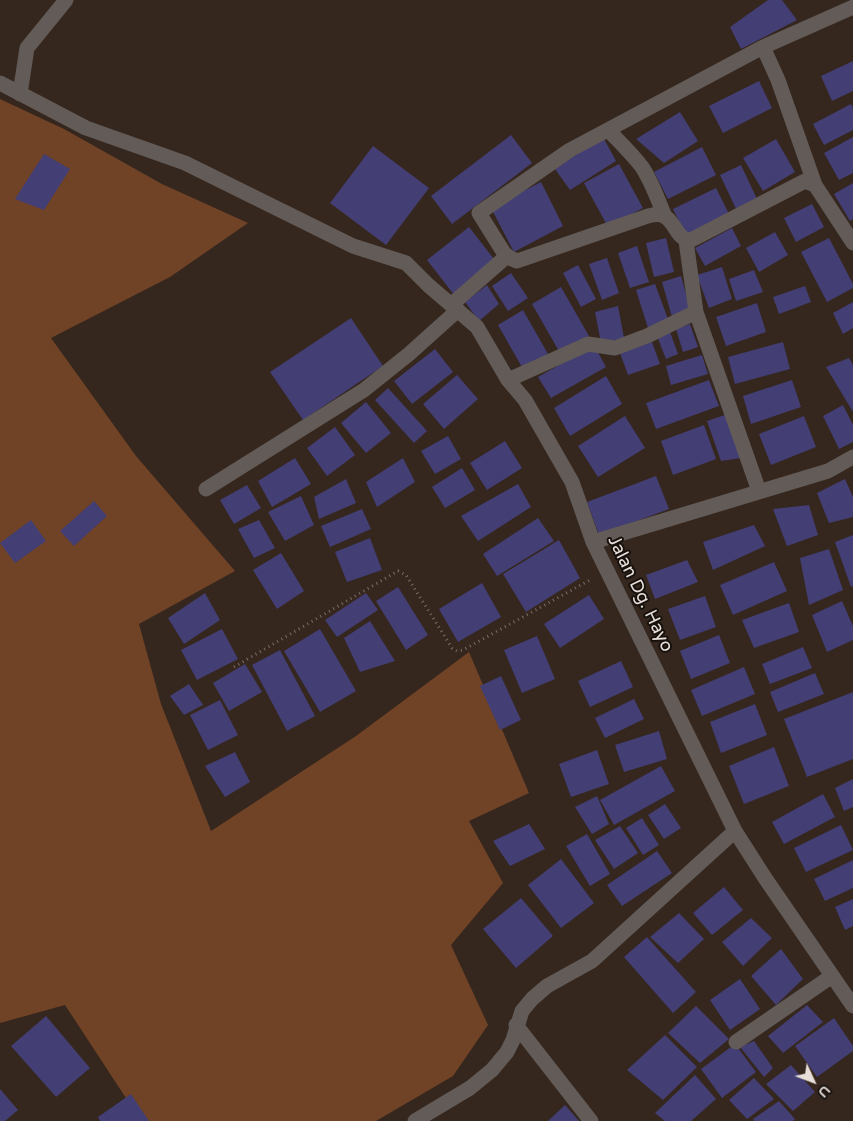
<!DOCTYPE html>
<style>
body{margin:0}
#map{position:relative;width:853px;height:1121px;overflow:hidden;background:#35271e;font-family:"Varela Round",sans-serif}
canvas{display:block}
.north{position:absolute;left:788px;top:1056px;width:50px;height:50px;-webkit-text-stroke:4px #17110d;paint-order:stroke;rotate:133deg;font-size:14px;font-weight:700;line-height:20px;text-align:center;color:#e9dfda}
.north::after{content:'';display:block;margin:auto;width:18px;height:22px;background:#e9dfda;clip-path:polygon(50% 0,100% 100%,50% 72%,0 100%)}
</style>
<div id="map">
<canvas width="853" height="1121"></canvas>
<div class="north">U</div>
</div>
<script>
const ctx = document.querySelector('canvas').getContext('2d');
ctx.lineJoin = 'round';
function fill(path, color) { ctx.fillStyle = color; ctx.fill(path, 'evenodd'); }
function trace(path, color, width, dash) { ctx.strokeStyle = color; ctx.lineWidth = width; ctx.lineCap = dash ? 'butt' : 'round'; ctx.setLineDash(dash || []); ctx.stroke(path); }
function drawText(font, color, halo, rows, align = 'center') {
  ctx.font = font + ' "Varela Round",sans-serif'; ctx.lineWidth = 4; ctx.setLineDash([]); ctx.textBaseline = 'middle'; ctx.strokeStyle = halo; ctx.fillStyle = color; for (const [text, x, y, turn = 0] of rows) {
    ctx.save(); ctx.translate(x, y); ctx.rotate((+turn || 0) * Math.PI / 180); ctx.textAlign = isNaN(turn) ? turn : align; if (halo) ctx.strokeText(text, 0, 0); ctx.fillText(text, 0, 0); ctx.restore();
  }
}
const green = new Path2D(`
 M0 99 64 129 162 184 248 223 170 277 51 338 136 456 235 571 139 624 161 704 211 831 356 736 469 652 529 793 469 821 503 883 451 945 488 1025 453 1076 376 1121H141L65 1005 0 1023Z`);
const building = new Path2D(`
 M768 0H782L797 20 741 49 730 27Z
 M853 61V91L832 101 821 76Z
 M759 81 772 108 723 133 709 106Z
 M851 104 853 108V130L824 145 813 124Z
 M680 112 698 141 664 163 636 139Z
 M511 135 532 163 452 224 431 196Z
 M603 137 616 161 570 190 555 169Z
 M853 137V173L839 180 824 153Z
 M776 139 795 172 763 191 743 158Z
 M373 146 429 188 386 245 330 203Z
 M702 147 716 175 668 199 654 172Z
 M44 154 70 169 44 210 15 199Z
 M619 164 643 208 608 227 584 183Z
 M741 165 758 201 737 211 720 175Z
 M541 182 563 226 514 252 491 208Z
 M853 183V219L850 221 834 194Z
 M716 188 730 216 687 237 673 209Z
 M812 204 824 227 796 242 784 218Z
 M469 227 497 263 455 296 427 260Z
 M732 228 741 246 705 266 695 248Z
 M775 232 788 255 759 272 746 248Z
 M666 238 674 272 654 277 646 243Z
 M829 238 853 284V288L827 302 801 252Z
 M637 246 649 282 630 288 618 253Z
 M607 258 619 293 602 300 589 264Z
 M578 265 596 299 581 307 563 273Z
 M722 267 732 299 709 308 697 275Z
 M754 270 763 292 736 301 729 279Z
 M511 273 528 298 508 311 492 286Z
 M681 276 691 312 672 317 662 282Z
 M655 284 668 319 648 328 636 290Z
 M487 285 499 304 479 321 465 302Z
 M805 286 811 302 779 314 773 297Z
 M561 287 589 336 560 353 532 304Z
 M853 302V328L843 334 833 313Z
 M757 303 766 332 726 346 716 317Z
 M618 306 624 338 601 343 595 312Z
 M523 310 548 354 523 369 498 325Z
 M351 318 383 366 303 420 270 372Z
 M690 324 698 347 683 352 676 329Z
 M670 332 678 354 666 359 657 336Z
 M652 342 660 364 628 375 620 353Z
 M783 342 790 369 735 384 728 357Z
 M594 345 606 367 551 398 538 377Z
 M435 349 453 372 412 404 394 381Z
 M702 355 708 374 671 385 666 366Z
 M849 358 853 365V412L826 367Z
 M457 375 478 399 444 429 423 404Z
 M606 376 622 404 570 436 554 408Z
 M709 380 719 406 656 429 646 403Z
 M792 380 801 407 751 424 743 396Z
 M388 388 427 431 414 443 375 400Z
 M366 402 391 433 366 453 341 423Z
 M843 405 853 425V442L839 449 823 416Z
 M728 414 741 458 721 461 707 421Z
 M625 416 645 448 598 477 578 446Z
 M804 416 816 447 771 465 759 434Z
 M704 425 716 459 673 475 661 441Z
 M335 427 355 455 327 476 307 448Z
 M448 436 461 459 435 474 421 451Z
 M505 441 522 468 487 490 470 463Z
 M295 458 311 484 272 507 258 481Z
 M403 458 415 482 377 507 366 482Z
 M462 468 475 490 445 508 432 487Z
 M656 476 669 509 599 535 587 502Z
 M346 479 356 503 319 519 314 497Z
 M845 479 853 497V517L829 523 817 493Z
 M518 484 531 507 478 541 461 516Z
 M247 485 261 508 234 524 220 500Z
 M301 496 314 525 285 541 268 512Z
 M94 501 107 516 74 546 60 531Z
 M809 505 818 535 787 546 773 509Z
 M362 509 371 529 330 547 321 526Z
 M538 518 554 541 497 576 483 554Z
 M31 520 46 541 15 563 0 543Z
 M259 520 275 548 254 558 238 529Z
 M754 525 765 546 713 570 703 542Z
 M853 535V586L851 587 835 542Z
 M370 538 382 570 347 582 335 552Z
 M559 540 580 578 526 612 503 574Z
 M829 549 843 590 809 605 800 558Z
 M281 553 304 591 277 609 253 570Z
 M687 560 698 582 655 599 646 575Z
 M774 562 787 591 733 615 720 585Z
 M482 583 501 617 458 642 439 609Z
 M398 587 428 635 406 650 376 601Z
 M205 593 220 620 184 644 168 618Z
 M366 593 378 610 337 637 325 620Z
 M589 595 604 619 560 648 544 624Z
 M705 596 716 627 680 640 668 609Z
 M842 601 853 626V640L827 652 812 615Z
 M789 603 799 632 754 648 742 620Z
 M370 621 395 661 360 672 344 638Z
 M222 629 238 659 197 680 181 650Z
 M320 629 356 691 320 712 284 651Z
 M719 635 730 663 691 679 680 651Z
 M537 636 555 679 522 693 504 650Z
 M803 647 812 668 770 684 762 664Z
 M280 650 315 716 287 731 252 665Z
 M621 661 633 687 590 707 578 681Z
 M245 664 262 692 229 711 213 683Z
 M744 667 755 694 702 716 691 690Z
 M815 673 824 694 778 712 770 692Z
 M501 676 521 720 500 730 480 686Z
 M189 684 203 705 184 715 170 696Z
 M853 692V759L807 777 784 719Z
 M634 699 644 719 605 738 595 718Z
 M220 700 238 735 208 750 190 715Z
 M755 704 767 735 721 753 710 722Z
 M659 731 667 759 624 772 615 745Z
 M774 747 789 786 744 804 729 766Z
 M597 750 609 784 571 797 559 764Z
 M235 752 250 782 225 797 205 766Z
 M661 766 675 791 614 825 600 800Z
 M853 779V807L844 811 835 788Z
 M823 794 835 817 784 844 772 822Z
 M597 796 609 824 592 834 575 807Z
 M665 804 681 828 664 839 648 815Z
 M642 818 659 845 643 855 626 828Z
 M529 824 545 849 510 866 493 841Z
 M841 825 853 850 806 872 794 848Z
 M620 826 638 853 614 869 595 840Z
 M587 834 610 874 590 886 566 846Z
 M657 851 672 873 622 906 607 885Z
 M561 859 594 903 561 928 528 885Z
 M853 860V888L825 901 814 879Z
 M724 887 743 910 712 935 693 913Z
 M521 898 553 936 516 968 483 929Z
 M853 899V926L845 930 835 907Z
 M679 913 704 939 678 963 650 937Z
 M751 918 772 938 743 966 722 942Z
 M647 937 696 992 673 1013 624 957Z
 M781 949 803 979 776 1005 751 976Z
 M740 979 760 1009 730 1030 710 1000Z
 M807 1005 823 1022 783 1053 768 1036Z
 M696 1006 729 1039 700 1063 668 1033Z
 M46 1016 90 1068 56 1097 11 1046Z
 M834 1018 853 1046V1051L817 1077 795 1046Z
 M665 1035 697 1067 663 1100 627 1070Z
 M754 1041 773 1068 764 1077 740 1047Z
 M735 1044 756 1072 722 1098 701 1069Z
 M791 1065 815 1092 793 1111 766 1084Z
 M695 1075 716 1099 691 1121H665L655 1113Z
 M754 1078 774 1099 747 1119 729 1100Z
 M0 1089 18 1110 5 1121H0Z
 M131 1094 149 1121H100L98 1117Z
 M779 1101 795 1119 793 1121H754L753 1119Z
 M565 1105 579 1121H548Z`);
const path = new Path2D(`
 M234 667 398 571 406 575 452 648 457 651 463 650 590 580`);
const minor = new Path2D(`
 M853 7 763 47 570 150 479 213 504 253 510 258 517 261 648 216C652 215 657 214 661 215 675 218 676 241 691 240L805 181 815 185 853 243
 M763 47 778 80 815 185
 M0 83 86 128 185 163 353 246 406 263 428 285 477 327 508 380 525 400 572 482 593 542 735 831 765 878 853 1006
 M20 94 27 48 66 0
 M608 130C620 142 632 154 642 167 652 182 658 200 665 217
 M686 241 696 312 759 491
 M451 305 507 256
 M508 380 588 344 615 348 647 336 696 312
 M206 489 364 390 409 354 458 310
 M593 542 828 471 853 457
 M516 1025 591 1121
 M736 1042 832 976
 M415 1121 470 1088 492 1070 507 1052 513 1040 522 1011 532 999 547 986 592 961 735 831`);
const streetNames = [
 ["Jalan Dg. Hayo",640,594,64]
];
fill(green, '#704226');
fill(building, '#433e74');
trace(path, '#7a6e67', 3, [1, 4]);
trace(minor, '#625b57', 15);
drawText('18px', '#e9dfda', '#17110d', streetNames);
</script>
